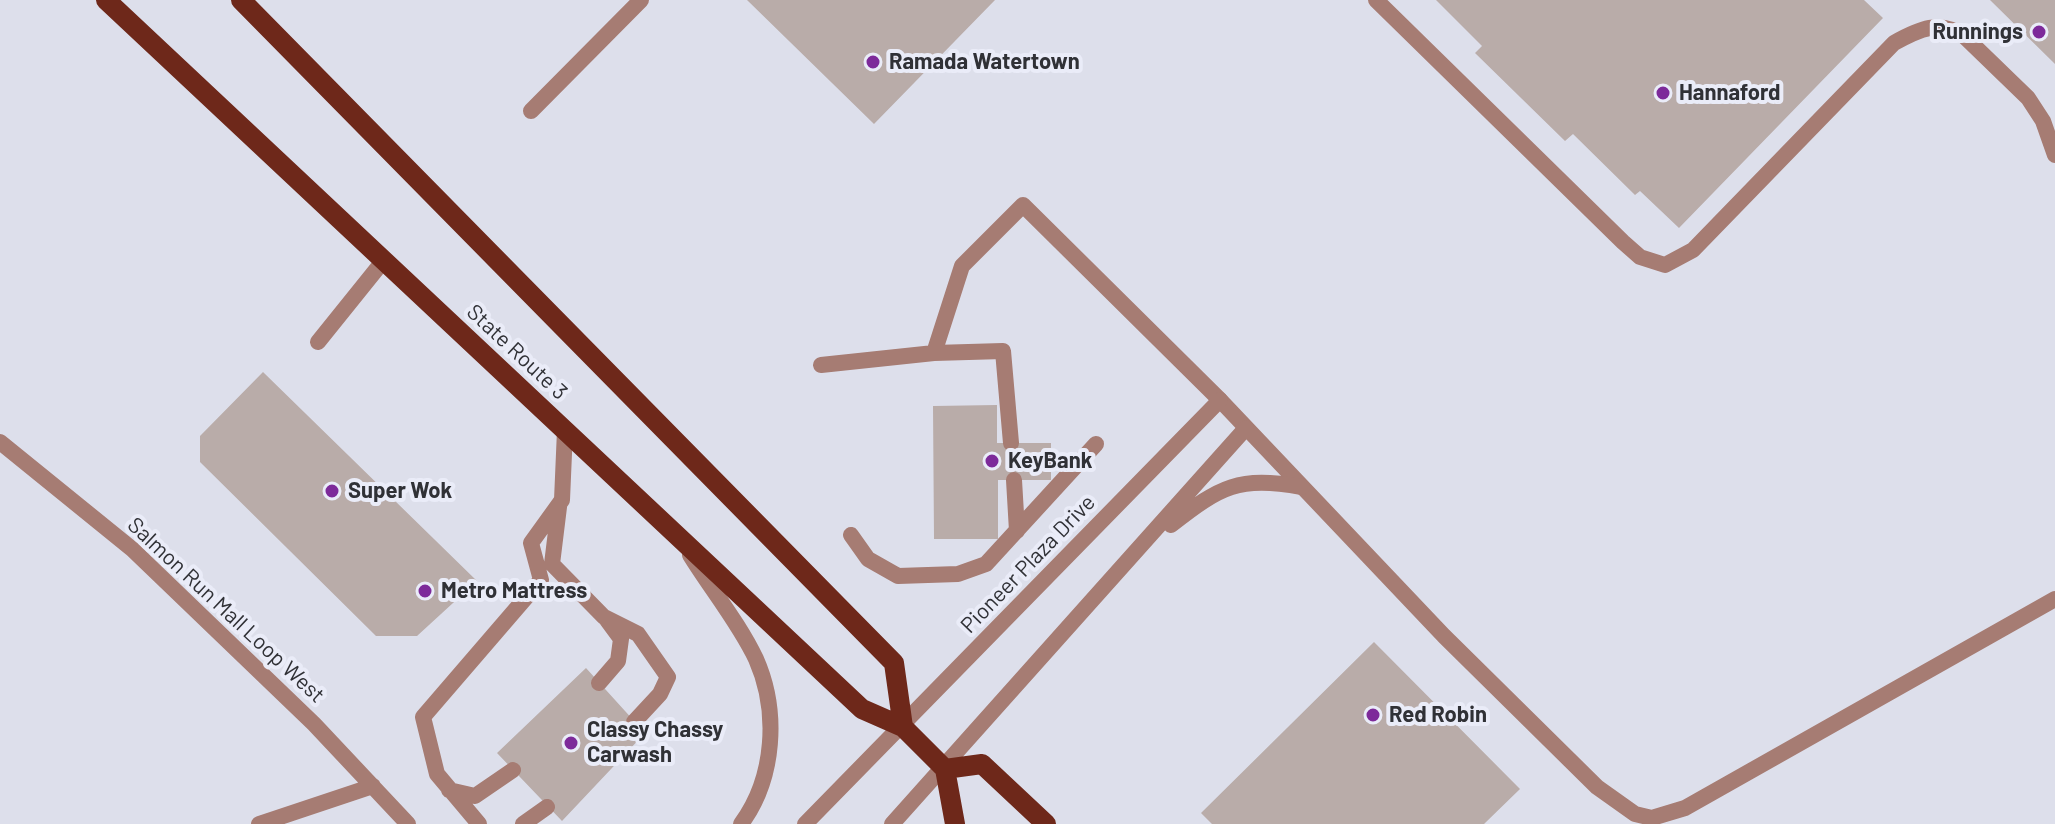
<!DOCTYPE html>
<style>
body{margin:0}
canvas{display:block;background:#dddfeb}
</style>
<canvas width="2055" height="824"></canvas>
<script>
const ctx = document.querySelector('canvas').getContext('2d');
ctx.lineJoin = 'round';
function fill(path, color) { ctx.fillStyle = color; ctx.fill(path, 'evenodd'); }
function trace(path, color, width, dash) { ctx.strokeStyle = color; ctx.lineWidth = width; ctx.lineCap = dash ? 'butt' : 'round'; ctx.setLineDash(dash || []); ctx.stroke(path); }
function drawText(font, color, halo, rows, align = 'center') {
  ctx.font = font + ' Barlow,sans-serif'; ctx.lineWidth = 8; ctx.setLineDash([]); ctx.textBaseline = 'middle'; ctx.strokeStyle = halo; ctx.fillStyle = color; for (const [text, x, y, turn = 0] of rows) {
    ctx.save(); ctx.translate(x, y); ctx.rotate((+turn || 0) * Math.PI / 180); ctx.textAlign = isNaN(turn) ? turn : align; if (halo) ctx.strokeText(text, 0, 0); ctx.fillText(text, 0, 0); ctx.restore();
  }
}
const building = new Path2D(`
 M747 0H995L874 124Z
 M1436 0H1864L1883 18 1679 228 1640 191 1635 195 1573 134 1565 141 1475 53 1482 46Z
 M1990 0H2055V64Z
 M263 372 477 581 417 636H376L200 462V436Z
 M997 405V443H1051V480H998V539H934L933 406Z
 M1374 642 1520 789 1484 824H1212L1201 813Z
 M586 668 645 733 562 821 497 753Z`);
const lane = new Path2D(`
 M1376 0 1623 242 1640 257 1665 265 1693 250 1894 43C1919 29 1940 19 1965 37L2028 98 2043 121 2055 155
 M531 111 641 0
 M318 342 384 260
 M934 353 962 266 1023 205 1220 400 1444 636 1597 787 1635 814 1652 818 1685 808 2055 599
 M821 365 934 353 1003 351 1011 443
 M0 442 132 549 314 724 408 824
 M1014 480 1017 531
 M559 507 552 564 604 617 638 634 668 677 660 694 634 722
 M851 535 868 559 898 576 958 574 986 564 1096 444
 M599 683 618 661 621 639 607 620
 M449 790 475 796 513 770
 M259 824 373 786
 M479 824 437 774 423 717 541 580 531 543 562 500 565 430
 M523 824 547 807`);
const street = new Path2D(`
 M1171 525C1221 486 1238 476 1302 487
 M690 555C711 589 739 623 756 659 779 711 775 778 741 824
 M805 824 1220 400
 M892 824 1246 428`);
const primary = new Path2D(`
 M106 0 862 709 903 727 945 769
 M241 0 894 663 903 727
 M945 769 982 764 1046 824
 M945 769 955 824`);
const markers = [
 [2039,32,8,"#7d2a9a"],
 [873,62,8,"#7d2a9a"],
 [1663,93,8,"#7d2a9a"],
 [992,461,8,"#7d2a9a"],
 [332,491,8,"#7d2a9a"],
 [425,591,8,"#7d2a9a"],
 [1373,715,8,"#7d2a9a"],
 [571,743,8,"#7d2a9a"]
];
const poiNames = [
 ["Runnings",2023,32,"right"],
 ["Ramada Watertown",889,62],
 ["Hannaford",1679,93],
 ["KeyBank",1008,461],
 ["Super Wok",348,491],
 ["Metro Mattress",441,591],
 ["Red Robin",1389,715],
 ["Classy Chassy",587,730],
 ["Carwash",587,755]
];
const streetNames = [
 ["State Route 3",517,352,43],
 ["Pioneer Plaza Drive",1028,564,-46],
 ["Salmon Run Mall Loop West",226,610,43]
];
fill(building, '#b9aca9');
trace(lane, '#a67c73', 16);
trace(street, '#a67c73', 16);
trace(primary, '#6e281a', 20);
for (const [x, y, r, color] of markers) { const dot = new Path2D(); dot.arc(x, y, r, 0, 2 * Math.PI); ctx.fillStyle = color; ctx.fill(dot); trace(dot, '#eaecf8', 3); }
drawText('bold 22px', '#303136', '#eaecf8', poiNames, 'left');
drawText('22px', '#303136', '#eaecf8', streetNames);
</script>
